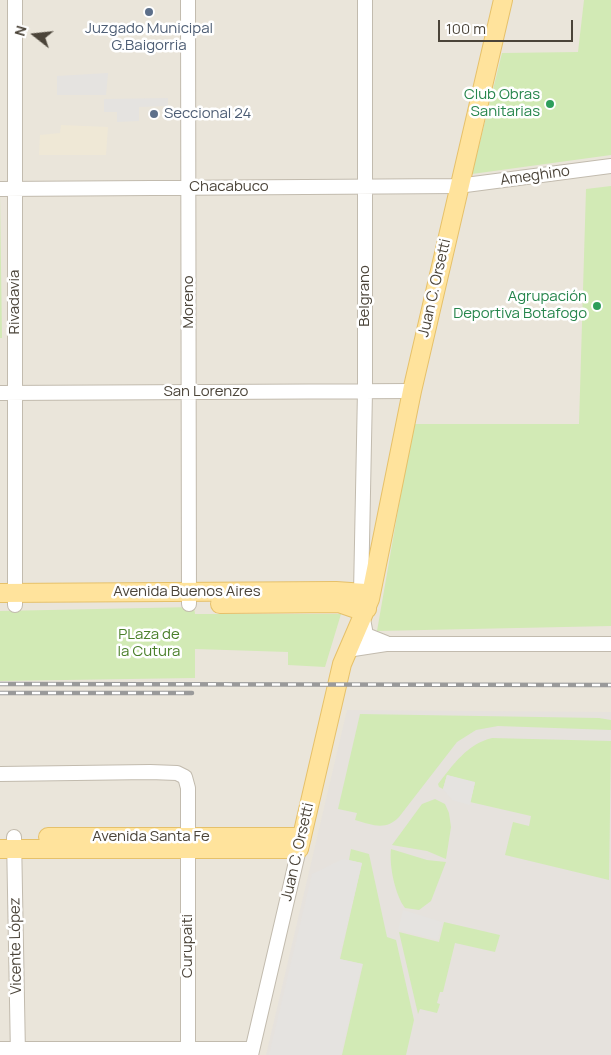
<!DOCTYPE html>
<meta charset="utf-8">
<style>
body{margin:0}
#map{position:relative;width:611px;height:1055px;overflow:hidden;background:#f6f3ec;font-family:Manrope,sans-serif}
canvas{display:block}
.north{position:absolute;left:10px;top:10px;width:50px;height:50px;-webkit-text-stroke:4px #fff;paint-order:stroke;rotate:286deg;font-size:14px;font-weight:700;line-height:20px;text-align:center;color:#4b4439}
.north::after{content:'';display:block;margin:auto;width:18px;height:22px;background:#4b4439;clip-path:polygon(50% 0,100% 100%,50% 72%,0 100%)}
.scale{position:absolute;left:438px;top:20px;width:135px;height:22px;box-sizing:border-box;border:2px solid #4b4439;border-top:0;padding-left:6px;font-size:15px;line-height:18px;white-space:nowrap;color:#4b4439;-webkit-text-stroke:4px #fff;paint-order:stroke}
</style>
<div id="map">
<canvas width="611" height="1055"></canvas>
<div class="north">N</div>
<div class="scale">100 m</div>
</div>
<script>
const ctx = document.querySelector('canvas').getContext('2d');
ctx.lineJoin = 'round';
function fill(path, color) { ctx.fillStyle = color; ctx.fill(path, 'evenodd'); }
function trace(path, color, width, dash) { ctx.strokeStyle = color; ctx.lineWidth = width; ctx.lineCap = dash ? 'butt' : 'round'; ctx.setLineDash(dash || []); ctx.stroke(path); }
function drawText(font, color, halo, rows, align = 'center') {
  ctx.font = font + ' Manrope,sans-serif'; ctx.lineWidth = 5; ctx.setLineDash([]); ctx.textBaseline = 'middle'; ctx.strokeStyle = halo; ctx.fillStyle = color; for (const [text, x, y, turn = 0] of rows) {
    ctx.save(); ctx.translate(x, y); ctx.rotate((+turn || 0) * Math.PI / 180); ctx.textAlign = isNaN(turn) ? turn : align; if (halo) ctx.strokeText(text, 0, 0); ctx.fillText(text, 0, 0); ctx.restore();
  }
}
const residential = new Path2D(`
 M0 0H611V1055H0Z`);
const industrial = new Path2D(`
 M347 710 611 712V1055H266Z`);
const education = new Path2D(`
 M61 125 108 127 106 155H39L40 135 60 133Z`);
const green = new Path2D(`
 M584 0H611V155L472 174 502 53 578 52Z
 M611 186V626L377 631 413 424H579L586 189Z
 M0 193 2 338H0Z
 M194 607 195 614H341L325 667 288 665V652L195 649V678L0 681V611Z
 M360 714 599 718 611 720V730L498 726 476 730 457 742 399 817C386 831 372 825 355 820L357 813 338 809Z
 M492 738 611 741 609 880 505 855 513 822 529 826 531 816 470 802 475 783 447 775 443 789 439 787 438 784C453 765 467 744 492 738Z
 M435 799 445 804 449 813 451 827 446 859 427 851 392 845 422 804Z
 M351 849 369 854 387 937 396 940 414 1020 406 1055H342L363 964 340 959 362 863 349 860Z
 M391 849 427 860 446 862 431 901 419 910 405 908C395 895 389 865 391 849Z
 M444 922 500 935 495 952 455 943 443 992H440L437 1003 440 1004 437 1013 420 1009 418 1014 399 932 439 942Z`);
const parking = new Path2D(`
 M108 73 106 95H57V76Z
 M168 98V106L139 107V121L117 122V112H104V99Z
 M447 775 475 782 470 805 452 800 443 789Z
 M343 859 362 863 339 959 362 964 341 1055H269L312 874Z
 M403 910 442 922 438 940 398 930Z`);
const minor = new Path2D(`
 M15 0V605
 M188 0 189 604
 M0 189 458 186 611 166
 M0 393 412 391
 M361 593 365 391V0
 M363 619 366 635 386 643
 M347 650 386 644H611
 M0 774 150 772 177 773 185 777 188 788V1055
 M14 837 18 1055
 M0 1049H252
 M251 1055 299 849`);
const major = new Path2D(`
 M0 593 336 591 365 593 370 599
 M220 604 339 603 362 611 367 609
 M48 837H302
 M0 849H299L342 664 370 599 412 391 503 0`);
const rail = new Path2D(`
 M0 684 611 685
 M0 693H192`);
const markers = [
 [149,12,5,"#5c6f8a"],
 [550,104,5,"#2e9e5b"],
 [154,114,5,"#5c6f8a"],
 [597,306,5,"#2e9e5b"]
];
const serviceNames = [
 ["Juzgado Municipal",149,29],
 ["G.Baigorria",149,46],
 ["Seccional 24",164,114,"left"]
];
const leisureNames = [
 ["Club Obras",540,95],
 ["Sanitarias",540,112],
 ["Agrupación",587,297],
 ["Deportiva Botafogo",587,314]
];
const streetNames = [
 ["Ameghino",535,176,-8],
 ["Chacabuco",229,187],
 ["Juan C. Orsetti",435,288,-77],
 ["Belgrano",365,296,-90],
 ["Rivadavia",15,302,-90],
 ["Moreno",189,302,-90],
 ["San Lorenzo",206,392],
 ["Avenida Buenos Aires",187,592],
 ["Avenida Santa Fe",151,837],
 ["Juan C. Orsetti",298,852,-77],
 ["Vicente López",16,946,-91],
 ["Curupaiti",188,946,-90]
];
const parkNames = [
 ["PLaza de",149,635],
 ["la Cutura",149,652]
];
fill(residential, '#eae5da');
fill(industrial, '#e6e2dd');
fill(education, '#efe8d6');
fill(green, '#d2eab5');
fill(parking, '#e5e3e0');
trace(minor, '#c2bbae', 16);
trace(major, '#e6c16a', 20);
trace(minor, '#fff', 14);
trace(major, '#ffe39c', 18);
trace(rail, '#9a9a9a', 4.5);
trace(rail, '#fff', 2.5, [8]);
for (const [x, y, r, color] of markers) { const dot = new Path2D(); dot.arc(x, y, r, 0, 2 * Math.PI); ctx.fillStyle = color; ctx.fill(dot); trace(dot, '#fff', 2); }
drawText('15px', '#4e5e75', '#fff', serviceNames);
drawText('15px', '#27864d', '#fff', leisureNames, 'right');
drawText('15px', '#4b4439', '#fff', streetNames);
drawText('15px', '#4a7f2a', '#fff', parkNames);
</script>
